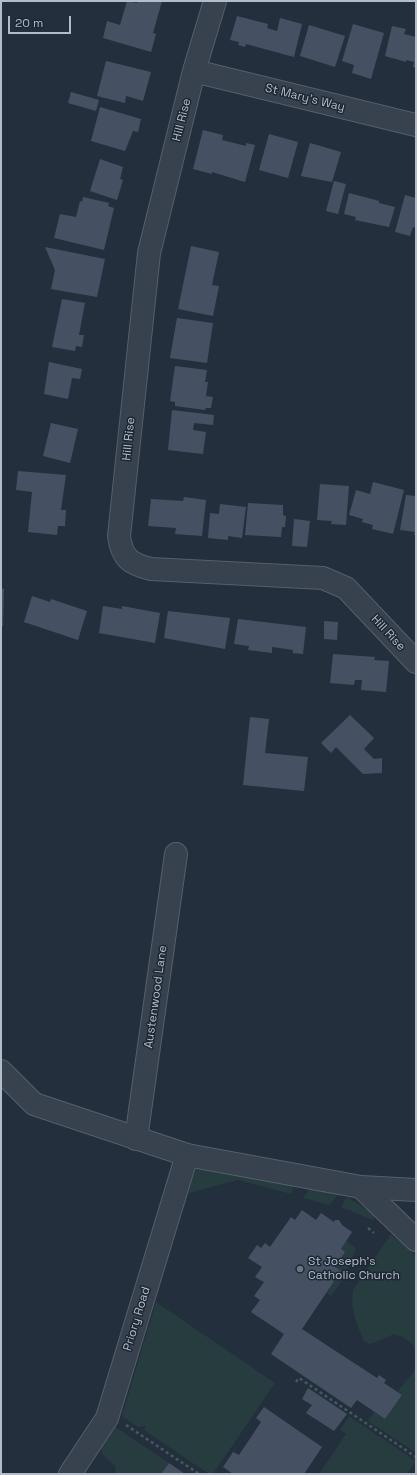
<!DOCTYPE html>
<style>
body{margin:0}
#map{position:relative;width:417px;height:1475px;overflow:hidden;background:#242f3e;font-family:"Space Grotesk",sans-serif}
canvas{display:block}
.frame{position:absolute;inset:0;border:2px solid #b4bcc9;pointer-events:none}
.scale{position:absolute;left:8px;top:16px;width:63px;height:18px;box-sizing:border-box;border:2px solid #b4bcc9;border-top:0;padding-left:5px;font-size:12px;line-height:14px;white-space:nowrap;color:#b4bcc9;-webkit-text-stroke:3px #1d2633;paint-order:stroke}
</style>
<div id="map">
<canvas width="417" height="1475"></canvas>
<div class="frame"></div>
<div class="scale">20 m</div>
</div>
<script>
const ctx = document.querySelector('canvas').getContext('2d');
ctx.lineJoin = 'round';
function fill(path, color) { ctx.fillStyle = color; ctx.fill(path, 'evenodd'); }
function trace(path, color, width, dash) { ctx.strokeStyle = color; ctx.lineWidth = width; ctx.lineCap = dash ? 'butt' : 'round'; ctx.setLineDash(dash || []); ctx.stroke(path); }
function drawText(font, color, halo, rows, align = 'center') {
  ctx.font = font + ' "Space Grotesk",sans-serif'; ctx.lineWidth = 3; ctx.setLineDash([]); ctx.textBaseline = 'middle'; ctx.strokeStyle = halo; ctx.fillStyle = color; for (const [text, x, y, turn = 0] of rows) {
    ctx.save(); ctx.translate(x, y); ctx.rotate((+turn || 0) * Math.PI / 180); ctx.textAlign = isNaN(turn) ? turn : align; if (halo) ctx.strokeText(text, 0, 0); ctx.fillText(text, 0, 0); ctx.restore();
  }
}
const green = new Path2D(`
 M197 1166 295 1184 291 1194 238 1180 185 1194 192 1171Z
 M310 1188 338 1194 330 1205 303 1198Z
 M346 1198H349L376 1215 373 1220 341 1207Z
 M391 1234 416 1256V1352C413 1341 404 1337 394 1334L376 1342 370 1344 364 1341 356 1322 352 1305 353 1290Z
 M346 1241 356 1248 345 1276 331 1296 327 1293 341 1271 330 1263Z
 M156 1302 275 1383 213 1474H209L144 1430 146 1426 138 1427 122 1416Z
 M416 1366V1453L368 1421 374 1412 385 1419 402 1395 398 1392C403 1382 412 1377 416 1366Z
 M349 1416 416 1461 407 1474H319L346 1434 340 1430Z
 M114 1426 169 1463 161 1474H117L115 1472 116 1467 103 1455 100 1447Z`);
const building = new Path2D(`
 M127 1 137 3V1H162L153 33 156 34 151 52 103 38 107 21 120 25Z
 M237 16 268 24 267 28 277 31 280 18 302 24 294 57 246 44 245 47 238 45 239 42 230 40Z
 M353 24 384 33 371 79 352 73 354 65 342 61Z
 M309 25 345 36 335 67 300 56Z
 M392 26 406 29 404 34 416 37V68L413 67 414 62 406 60V62L385 56Z
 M106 61 151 72 143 101 126 96 125 103 97 96Z
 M71 92 99 100 96 111 68 103Z
 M100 107 141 119 138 132 133 131 125 151 91 141Z
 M203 130 223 135 222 140 246 146V143L255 145 245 182 212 172V174L193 169Z
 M269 134 298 142 288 178 259 170Z
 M310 143 341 152 332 182 301 176Z
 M100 159 123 167 120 179 123 180 117 200 90 191Z
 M334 181 346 184 338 214 326 211Z
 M349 193 379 201V203L395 207 389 227 355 220 356 217 344 214Z
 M405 195 416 198V228L413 227 410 236 395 232Z
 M83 197 109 203 108 206 114 208 104 250 54 238 60 214 76 217 80 201 82 202Z
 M191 246 219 252 212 285 219 286 213 316 178 309Z
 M45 247 105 259 97 297 51 289 55 270Z
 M62 299 85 303 79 335H84L82 347 76 346 75 351 52 347Z
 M177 318 213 323 207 363 170 358Z
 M49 362 82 369 80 379 72 378 68 399 44 394Z
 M175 366 207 370 205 382H208L206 396 213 397 211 408H206L205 410 175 406V402L170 401Z
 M172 410 214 415 213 425 194 423 193 430 206 432 203 454 168 450Z
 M51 423 78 429 70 463 43 456Z
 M18 471 66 475 61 510H66L65 526H58L57 535 28 532 32 492 16 490Z
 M373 482 404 490 393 534 372 529 373 525 362 522 363 519 349 515 356 490 370 494Z
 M320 484 349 486 346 525 331 524 332 521 317 520Z
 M406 495 416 496V535H414L415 532 400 530Z
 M184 497 206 500 202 536 175 534 176 528 148 526 151 499 183 501Z
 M248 503 283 505V515L286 516 285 527H282L281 537 245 535Z
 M220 504 246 507 242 538 228 536V540L208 538 210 513 219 514Z
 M294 519 310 521 307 547 292 546Z
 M1 588 4 589 3 626H1Z
 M32 596 50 602 51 599 87 611 78 640 24 622Z
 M103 606 122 609V606L160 613 155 643 99 633Z
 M168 611 230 618 225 649 164 638Z
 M238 619 306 627 303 654 293 653V650L272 647V653L248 650 249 646 234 644Z
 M324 621 338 622 337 640 324 639Z
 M333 654 375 657 374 660 389 661 386 692 361 690 362 680H355L354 685 330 683Z
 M350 715 374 738 364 749 374 759 382 758V773L363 774 336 747 331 753 321 743Z
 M250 717 269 719 265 753 308 757 304 791 243 785Z
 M302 1210 316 1220 321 1213 334 1222 335 1220H339L342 1225 352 1232 341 1249 345 1252 336 1265 331 1262 330 1263 341 1271 302 1329 377 1378 379 1375 386 1380 384 1383 402 1395 385 1419 357 1400 351 1408 271 1354 284 1334 251 1312 260 1300 254 1296 264 1282 255 1277 262 1267 248 1258 257 1245 261 1248 265 1243 270 1247 291 1217 295 1220Z
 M308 1388 347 1414 334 1431 306 1413 312 1405 302 1399Z
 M264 1407 322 1447 304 1474H233L223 1467 233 1452 239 1455 261 1422 256 1418Z
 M169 1463 185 1474H161Z`);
const path = new Path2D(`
 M368 1228 374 1233
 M296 1382 299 1378 416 1457
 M126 1425 199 1474`);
const minor = new Path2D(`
 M215 1 194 71 149 253 119 536C122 558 130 564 151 569L323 578 346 588 416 662
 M194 71 416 125
 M136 1139 176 854
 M361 1187 416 1240
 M70 1474 107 1418 187 1155`);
const tertiary = new Path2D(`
 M1 1071 34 1104 187 1155 361 1187 416 1190`);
const markers = [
 [300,1269,4,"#6b7280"]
];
const streetNames = [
 ["St Mary's Way",305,98,14],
 ["Hill Rise",182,120,-76],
 ["Hill Rise",129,439,-84],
 ["Hill Rise",388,633,47],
 ["Austenwood Lane",156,997,-82],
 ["Priory Road",137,1319,-73]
];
const poiNames = [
 ["St Joseph's",308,1262],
 ["Catholic Church",308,1276]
];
fill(green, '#263c3f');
fill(building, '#455162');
trace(minor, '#565f6c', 24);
trace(tertiary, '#565f6c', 24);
trace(path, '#44595c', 2.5, [3, 3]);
trace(minor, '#38414e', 22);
trace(tertiary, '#38414e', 22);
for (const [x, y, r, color] of markers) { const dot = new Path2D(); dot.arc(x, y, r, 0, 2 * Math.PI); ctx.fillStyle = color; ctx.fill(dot); trace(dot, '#1d2633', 1.5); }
drawText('12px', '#b4bcc9', '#1d2633', streetNames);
drawText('12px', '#b4bcc9', '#1d2633', poiNames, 'left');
</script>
